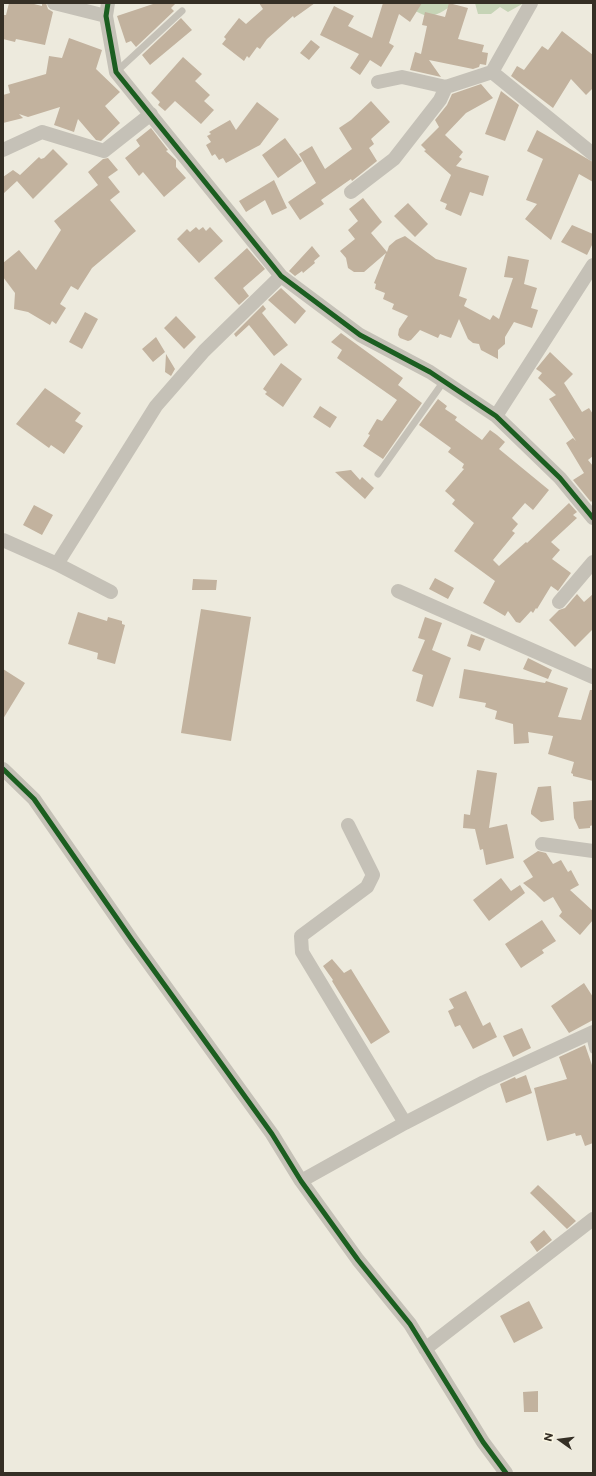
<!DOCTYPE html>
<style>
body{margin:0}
#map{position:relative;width:596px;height:1476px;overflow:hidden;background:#edeadd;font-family:Commissioner,sans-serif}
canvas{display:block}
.frame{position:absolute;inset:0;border:4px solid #352f25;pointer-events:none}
.north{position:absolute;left:540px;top:1420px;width:40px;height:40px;-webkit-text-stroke:3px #faf6e3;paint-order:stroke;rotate:284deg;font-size:11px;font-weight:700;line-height:16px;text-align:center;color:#352f25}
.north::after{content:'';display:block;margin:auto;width:14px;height:18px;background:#352f25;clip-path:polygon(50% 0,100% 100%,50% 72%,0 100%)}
</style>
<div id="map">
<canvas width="596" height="1476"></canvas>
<div class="frame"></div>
<div class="north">N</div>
</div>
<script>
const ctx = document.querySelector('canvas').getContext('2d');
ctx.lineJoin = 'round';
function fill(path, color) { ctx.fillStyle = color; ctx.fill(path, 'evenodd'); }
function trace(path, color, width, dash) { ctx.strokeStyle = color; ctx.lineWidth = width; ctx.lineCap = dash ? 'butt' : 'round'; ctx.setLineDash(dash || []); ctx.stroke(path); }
const green = new Path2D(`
 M401 3H455C429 22 428 18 401 3Z
 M475 3H524L508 12 500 7 491 14H478Z`);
const building = new Path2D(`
 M9 3H30L42 6V3H46L48 9 53 12 45 45 16 39 15 42 3 39V15H6Z
 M156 3H176L171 8 174 11 136 47 131 41 126 43 117 16Z
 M259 3H315L294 18 293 16 267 39 260 49 257 47 249 58 247 56 244 61 222 44 226 39 224 37 239 18 246 24 263 9Z
 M383 3H422L410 22 399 14 389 43 394 46 381 67 370 60 360 75 350 68 359 54 320 35 334 6 354 16 348 26 372 38Z
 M449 3 468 8 458 39 484 45 482 52 488 53 486 65 480 64 479 67 473 69 429 60 441 77 410 70 415 52 421 54 427 26 422 25 425 12 445 17Z
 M181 18 192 30 150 65 142 55Z
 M562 31 593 55V88L586 95 571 79 553 108 511 76 517 66 524 70 542 46 548 50Z
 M69 38 102 50 96 69 120 92 105 106 120 123 101 141 96 140 78 119 74 132 54 125 60 107 28 117 19 114 23 118 3 123V95L10 93 8 85 46 74 49 56 62 58Z
 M311 40 320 47 309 60 300 53Z
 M183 57 202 74 195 81 210 95 204 101 214 110 201 124 175 101 165 111 158 105 160 102 151 93Z
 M481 84 493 98 466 113 445 135 463 152 459 157 462 159 456 166 489 176 483 196 470 192 461 216 445 209 447 204 440 201 451 175 424 151 426 150 421 145 439 127 435 120 447 105 452 94Z
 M501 91 519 105 505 141 485 134Z
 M371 101 390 122 371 139 374 144 369 148 377 161 352 181 351 179 321 200 324 204 300 220 288 202 316 183 299 154 312 146 325 169 352 149 339 128 351 120Z
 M257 102 279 119 260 145 226 163 223 158 219 160 215 154 212 156 206 145 211 142 207 136 211 134 209 132 230 120 236 130Z
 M151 128 168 150 166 151 176 160V167L186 178 164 197 143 172 139 176 125 158 140 146 136 140Z
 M537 130 593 162V182L579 174 551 240 525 219 537 204 526 200 543 159 527 151Z
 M285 138 302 161 278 178 262 155Z
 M53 149 68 164 33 199 17 181 3 194V177L13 170 20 175 39 157 41 159 44 158Z
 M108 158 118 170 108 177 120 192 110 200 136 231 92 268 78 290 71 286 60 304 66 308 56 324 52 321 50 325 28 312 14 309 15 293 3 277V263L19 250 36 270 61 230 54 221 98 185 88 172 103 159Z
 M274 180 287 208 272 215 265 200 246 212 239 201Z
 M363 198 382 222 371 233 387 252 389 246 396 240 405 236 436 259 467 268 459 296 467 299 464 306 490 320 493 315 499 319 513 278 504 277 508 256 529 260 524 284 537 288 531 308 538 310 532 328 514 322 505 337V344L498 350V359L481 350 479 344 473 343 468 339 459 319 451 338 440 334 438 338 420 330 411 340 408 341 400 338 398 335 399 329 408 316 392 309 394 304 383 299 385 293 375 289 376 284 374 283 386 253 364 272H354L348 268 346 258 340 251 355 239 348 230 358 221 349 209Z
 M408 203 428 224 415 237 394 216Z
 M572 225 593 234V243L587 255 561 242Z
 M196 227 199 230 203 227 206 231 210 227 223 241 199 263 177 239 187 229 190 232Z
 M312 246 320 256 314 261 315 263 303 273 302 271 295 276 289 271Z
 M247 248 265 269 243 288 249 296 239 305 214 278Z
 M281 288 306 311 295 324 268 300Z
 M263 305 266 309 262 313 288 345 274 356 249 325 236 337 234 334Z
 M85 312 98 319 82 349 69 342Z
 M176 316 196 337 184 349 164 328Z
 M341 333 403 378 398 385 422 403 383 459 363 446 370 435 368 434 377 419 382 421 397 400 337 358 342 350 331 342Z
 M156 337 165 352 153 362 142 349Z
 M550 352 573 374 564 383 582 412 589 408 593 414V456L588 460 593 466V500L591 502 573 480 584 473 566 443 573 438 576 441 549 399 556 395 538 378 542 373 536 369Z
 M166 354 175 369 171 376 165 372Z
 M281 363 302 379 283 407 265 394 267 392 263 389Z
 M45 388 81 413 75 421 83 426 64 454 51 445 49 448 16 424Z
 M438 399 447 406 445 409 457 417 455 420 482 440 490 430 497 435 505 442 499 449 549 490 533 510 525 503 512 518 518 524 512 531 515 533 493 560 499 566 526 542 527 543 569 503 577 512 573 515 577 518 551 542 560 550 552 559 571 573 558 591 551 586 537 609 536 608 533 613 531 611 520 623 516 622 508 611 505 616 483 603 495 581 454 551 474 523 452 504 455 500 445 491 464 469 462 468 464 464 448 452 451 448 419 425Z
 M320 406 337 417 330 428 313 417Z
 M351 470 360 480 362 477 374 488 365 499 335 472Z
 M34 505 53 515 42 535 23 525Z
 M435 578 454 588 448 599 429 589Z
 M193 579 217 580 216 590H192Z
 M577 594 584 602 593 594V629L575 647 549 620 559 610 565 608Z
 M201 609 251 617 231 741 181 733Z
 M78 612 107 621 108 617 122 621V624L125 625 115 664 97 659 98 653 68 644Z
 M425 617 442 623 432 650 451 658 433 707 416 701 423 675 412 671 425 640 418 638Z
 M471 634 485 639 480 651 467 646Z
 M528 658 552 670 548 679 523 669Z
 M3 669 25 683 3 719Z
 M464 669 545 683 546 681 568 688 558 717 581 720 590 690H593V781L573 776V774L571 773 574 762 548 754 553 736 528 732 529 743 514 744 513 724 495 719 497 711 485 707 486 703 459 698Z
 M477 770 497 773 489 828 507 824 514 858 486 865 483 849 480 850 475 829 463 828 464 814 470 815Z
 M551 786 554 820 541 822 531 814V811L538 787Z
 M593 800V825L590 826V828L579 829 574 818 573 802Z
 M538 851 546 853 553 864 561 860 568 872 571 870 579 885 570 890 593 911V920L580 935 559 916 562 912 553 897 544 902 535 893 523 883 533 877 523 861Z
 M501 878 511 891 520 885 525 893 489 921 473 900Z
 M542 920 556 941 542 950 544 953 521 968 505 944Z
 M332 959 344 973 351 969 390 1032 371 1044 332 981 333 980 323 966Z
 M584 983 593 997V1020L569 1033 551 1006Z
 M466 991 483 1026 490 1022 497 1037 473 1049 460 1025 455 1027 448 1011 454 1008 449 999Z
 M522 1028 531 1048 513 1057 503 1036Z
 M585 1045 593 1068V1143L585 1146 581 1135 576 1136 575 1133 547 1141 534 1088 567 1079 559 1057Z
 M526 1075 532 1093 506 1103 500 1084 515 1077 516 1079Z
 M538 1185 551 1197 576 1221 567 1229 530 1193Z
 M544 1230 552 1240 537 1252 530 1242Z
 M529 1301 543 1328 514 1343 500 1316Z
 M538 1391V1412H524L523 1392Z`);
const service = new Path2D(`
 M116 72 182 11
 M378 474 444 381
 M589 1034 593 1050`);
const minor = new Path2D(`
 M54 3 106 16
 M108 3 106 16 116 72 281 276 360 335 430 372 496 416 560 478 593 518
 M492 72 593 154
 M378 82 402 77 446 87 492 72 531 3
 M3 150 42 132 104 151 151 114
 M351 192 394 159 440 100 446 87
 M496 416 593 265
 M3 540 57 564 111 592
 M57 564 156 406 204 351 281 276
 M398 591 593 677
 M559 602 593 562
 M3 769 34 799 132 940 272 1134 301 1181 358 1260 410 1324 483 1442 506 1473
 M348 825 373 875 367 887 301 936 302 952 405 1123 484 1082 593 1032
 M542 844 593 851
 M301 1181 405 1123
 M425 1349 593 1219`);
const cycleway = new Path2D(`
 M108 3 106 16 116 72 281 276 360 335 430 372 496 416 560 478 593 518
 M3 769 34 799 132 940 272 1134 301 1181 358 1260 410 1324 483 1442 506 1473`);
fill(green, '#c6d4b6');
fill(building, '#c2b29e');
trace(service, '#c5c1b7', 7);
trace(minor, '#c5c1b7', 14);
trace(cycleway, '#1b5e20', 5);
</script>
